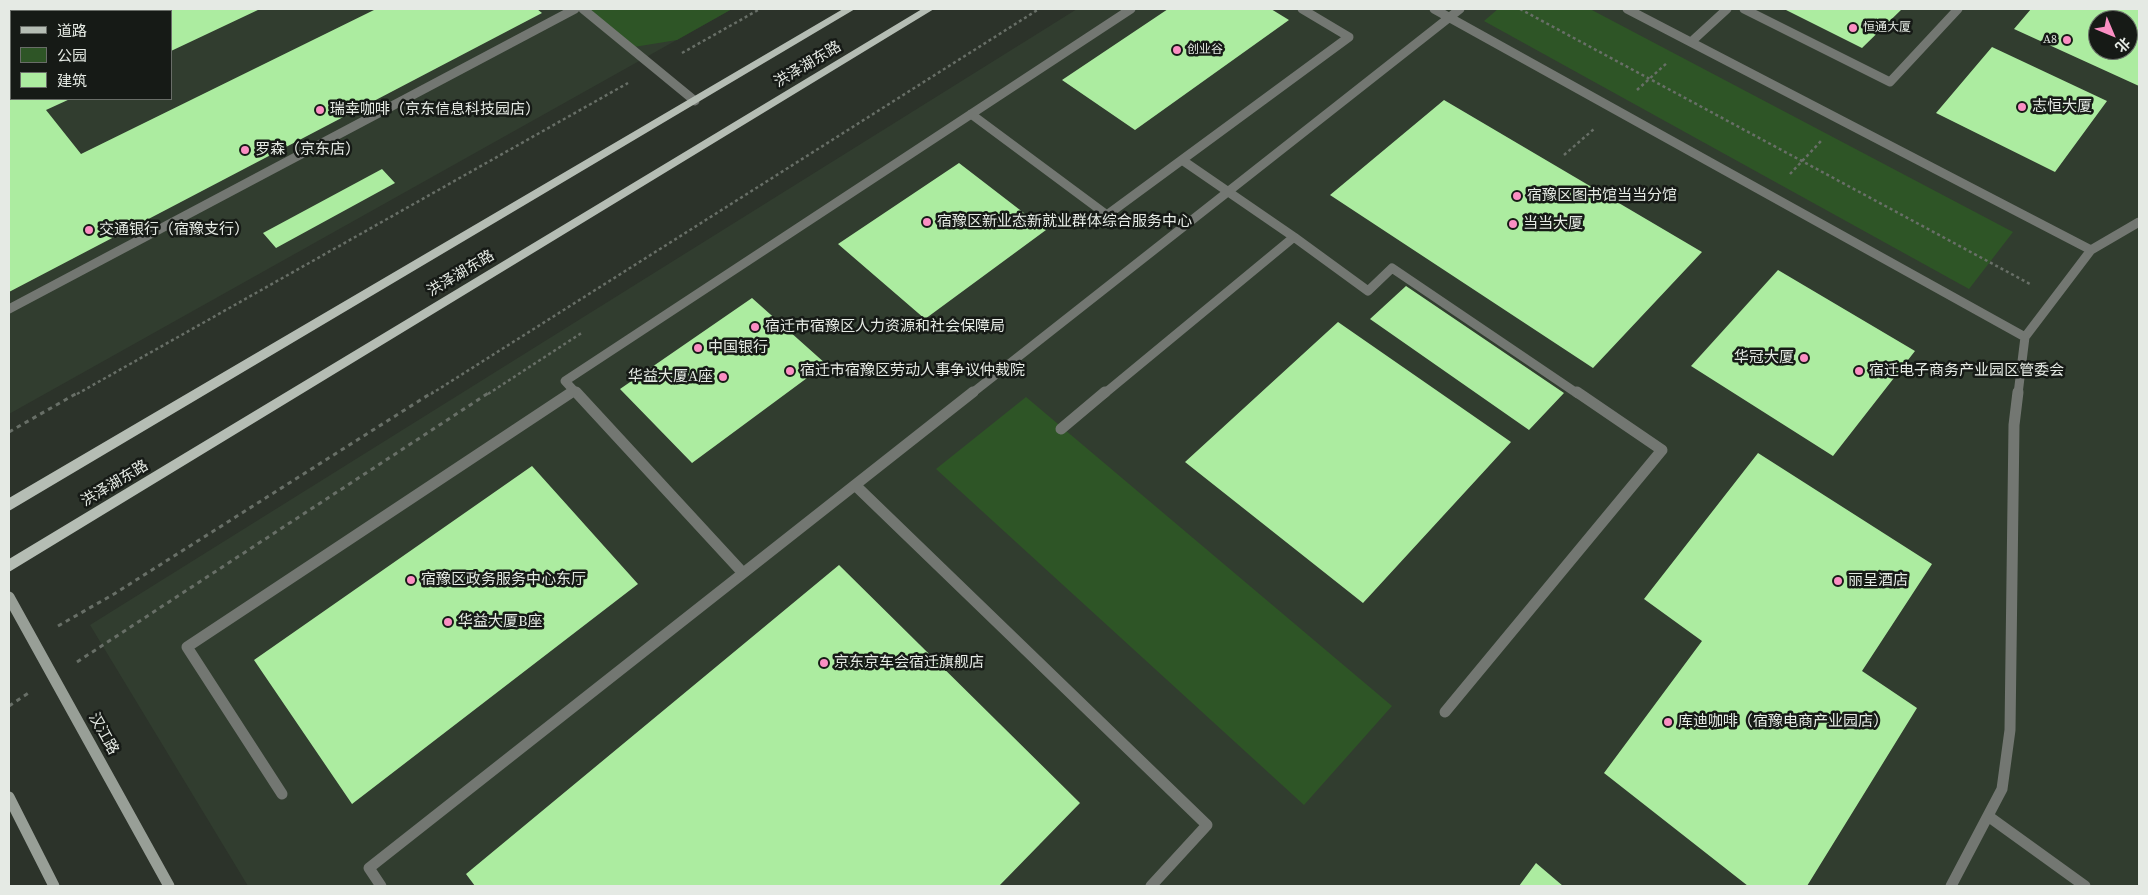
<!DOCTYPE html>
<meta charset="utf-8">
<style>
body{margin:0}
#map{position:relative;width:2148px;height:895px;overflow:hidden;background:#2c332a;font-family:"Source Serif 4","Noto Sans SC",serif}
canvas{display:block}
.frame{position:absolute;inset:0;border:10px solid #e5eae4;pointer-events:none}
.legend{position:absolute;left:10px;top:10px;width:162px;height:90px;box-sizing:border-box;background:#161a16;border:1px solid #696d68;margin:0;padding:6px 9px;list-style:none;font-size:15px;color:#e5eae4}
.legend li{display:flex;align-items:center;gap:10px;height:25px}
.legend b{width:25px;border:1px solid #696d68}
.north{position:absolute;left:2088px;top:10px;width:50px;height:50px;box-sizing:border-box;background:#161a16;border:1px solid #696d68;border-radius:50%;rotate:135deg;font-size:14px;font-weight:700;line-height:20px;text-align:center;color:#e5eae4}
.north::after{content:'';display:block;margin:auto;width:18px;height:22px;background:#fb8fc3;clip-path:polygon(50% 0,100% 100%,50% 72%,0 100%)}
</style>
<div id="map">
<canvas width="2148" height="895"></canvas>
<div class="frame"></div>
<ul class="legend">
<li><b style="height:6px;background:#b5bdb4"></b>道路</li>
<li><b style="height:14px;background:#2e5526"></b>公园</li>
<li><b style="height:14px;background:#aceca0"></b>建筑</li>
</ul>
<div class="north">北</div>
</div>
<script>
const ctx = document.querySelector('canvas').getContext('2d');
ctx.lineJoin = 'round';
function fill(path, color) { ctx.fillStyle = color; ctx.fill(path, 'evenodd'); }
function trace(path, color, width, dash) { ctx.strokeStyle = color; ctx.lineWidth = width; ctx.lineCap = dash ? 'butt' : 'round'; ctx.setLineDash(dash || []); ctx.stroke(path); }
function drawText(font, color, halo, rows, align = 'center') {
  ctx.font = font + ' "Source Serif 4","Noto Sans SC",serif'; ctx.lineWidth = 5; ctx.setLineDash([]); ctx.textBaseline = 'middle'; ctx.strokeStyle = halo; ctx.fillStyle = color; for (const [text, x, y, turn = 0] of rows) {
    ctx.save(); ctx.translate(x, y); ctx.rotate((+turn || 0) * Math.PI / 180); ctx.textAlign = isNaN(turn) ? turn : align; if (halo) ctx.strokeText(text, 0, 0); ctx.fillText(text, 0, 0); ctx.restore();
  }
}
const built = new Path2D(`
 M9 9H732L9 414ZM11 11H171V99H11Z
 M1077 9H2139V886H248L90 625ZM2098 20H2128V50H2098Z`);
const green = new Path2D(`
 M588 9H732L677 40 634 47Z
 M1498 9H1590L2013 232 1969 289 1484 21Z
 M1026 397 1392 706 1304 805 936 469Z`);
const building = new Path2D(`
 M129 9H260L171 51V11H124Z
 M376 9H537L542 13 9 292V53L11 56V99H70L46 110 81 154Z
 M1168 9H1271L1289 20 1135 130 1062 80Z
 M1784 9H1902L1862 48Z
 M2031 9H2139V86L2014 29ZM2098 20H2128V50H2098Z
 M1992 47 2107 101 2055 172 1936 113Z
 M1444 100 1702 252 1593 368 1330 195Z
 M959 163 1046 230 925 319 838 244Z
 M382 169 395 183 276 248 263 233Z
 M1778 270 1915 351 1833 456 1691 366Z
 M1406 286 1564 393 1529 430 1370 319Z
 M752 298 826 364 692 463 620 389Z
 M1338 322 1511 442 1363 603 1185 462Z
 M1758 453 1932 564 1862 671 1917 708 1807 886H1748L1604 773 1702 641 1644 599Z
 M532 466 638 584 352 804 254 660Z
 M839 565 1080 803 999 886H475L466 874Z
 M1536 863 1563 886H1519Z`);
const pathFar1 = new Path2D(`
 M1520 9 2030 284
 M682 53 760 9
 M1637 90 1668 62
 M1564 155 1594 129
 M1790 174 1822 140
 M77 394 628 83
 M431 394 1039 9
 M488 394 583 332`);
const path = new Path2D(`
 M9 432 79 392
 M58 626 114 594 433 392
 M77 662 490 392
 M9 706 30 692`);
const laneFar1 = new Path2D(`
 M583 9 695 101
 M1434 9 2025 337
 M1627 9 2091 250
 M1744 9 1890 82 1958 9
 M1691 42 1727 9
 M971 114 1107 215 1349 37 1302 9
 M1294 237 1368 291 1392 268 1578 394
 M9 309 575 9
 M570 394 574 391
 M577 394 565 381 1131 9
 M971 394 1460 9
 M1104 394 1294 237 1182 160
 M2018 394 2025 337 2091 250 2139 222`);
const lane = new Path2D(`
 M576 392 743 573
 M1061 429 1105 392
 M855 485 1207 825 1151 886
 M1445 712 1662 450 1577 392
 M282 794 187 647 572 392
 M1988 816 2085 886
 M381 886 369 868 973 392
 M1951 886 2002 789 2010 730 2014 425 2018 392`);
const secondary = new Path2D(`
 M9 597 169 886
 M9 797 54 886`);
const primary = new Path2D(`
 M843 9H855L9 511V498Z
 M922 9H934L9 572V559Z`);
const markers = [
 [1853,28,5,"#fb8fc3"],
 [2067,40,5,"#fb8fc3"],
 [1177,50,5,"#fb8fc3"],
 [2022,107,5,"#fb8fc3"],
 [320,110,5,"#fb8fc3"],
 [245,150,5,"#fb8fc3"],
 [1517,196,5,"#fb8fc3"],
 [927,222,5,"#fb8fc3"],
 [1513,224,5,"#fb8fc3"],
 [89,230,5,"#fb8fc3"],
 [755,327,5,"#fb8fc3"],
 [698,348,5,"#fb8fc3"],
 [1804,358,5,"#fb8fc3"],
 [790,371,5,"#fb8fc3"],
 [1859,371,5,"#fb8fc3"],
 [723,377,5,"#fb8fc3"],
 [411,580,5,"#fb8fc3"],
 [1838,581,5,"#fb8fc3"],
 [448,622,5,"#fb8fc3"],
 [824,663,5,"#fb8fc3"],
 [1668,722,5,"#fb8fc3"]
];
const farPoinames = [
 ["恒通大厦",1863,28],
 ["A8",2057,40,"right"],
 ["创业谷",1187,50]
];
const streetNames = [
 ["洪泽湖东路",808,65,-31],
 ["洪泽湖东路",461,274,-31],
 ["洪泽湖东路",115,484,-31],
 ["汉江路",103,734,61]
];
const poiNames = [
 ["志恒大厦",2032,107],
 ["瑞幸咖啡（京东信息科技园店）",330,110],
 ["罗森（京东店）",255,150],
 ["宿豫区图书馆当当分馆",1527,196],
 ["宿豫区新业态新就业群体综合服务中心",937,222],
 ["当当大厦",1523,224],
 ["交通银行（宿豫支行）",99,230],
 ["宿迁市宿豫区人力资源和社会保障局",765,327],
 ["中国银行",708,348],
 ["华冠大厦",1794,358,"right"],
 ["宿迁市宿豫区劳动人事争议仲裁院",800,371],
 ["宿迁电子商务产业园区管委会",1869,371],
 ["华益大厦A座",713,377,"right"],
 ["宿豫区政务服务中心东厅",421,580],
 ["丽呈酒店",1848,581],
 ["华益大厦B座",458,622],
 ["京东京车会宿迁旗舰店",834,663],
 ["库迪咖啡（宿豫电商产业园店）",1678,722]
];
fill(built, '#313d2f');
fill(green, '#2e5526');
fill(building, '#aceca0');
trace(pathFar1, '#686f67', 2.5, [3, 3]);
trace(path, '#686f67', 3, [4.5, 4.5]);
trace(laneFar1, '#737772', 9);
trace(lane, '#737772', 11);
trace(secondary, '#989f97', 11);
fill(primary, '#b5bdb4');
for (const [x, y, r, color] of markers) { const dot = new Path2D(); dot.arc(x, y, r, 0, 2 * Math.PI); ctx.fillStyle = color; ctx.fill(dot); trace(dot, '#161a16', 2); }
drawText('12px', '#e5eae4', '#161a16', farPoinames, 'left');
drawText('15px', '#e5eae4', '#161a16', streetNames);
drawText('15px', '#e5eae4', '#161a16', poiNames, 'left');
</script>
